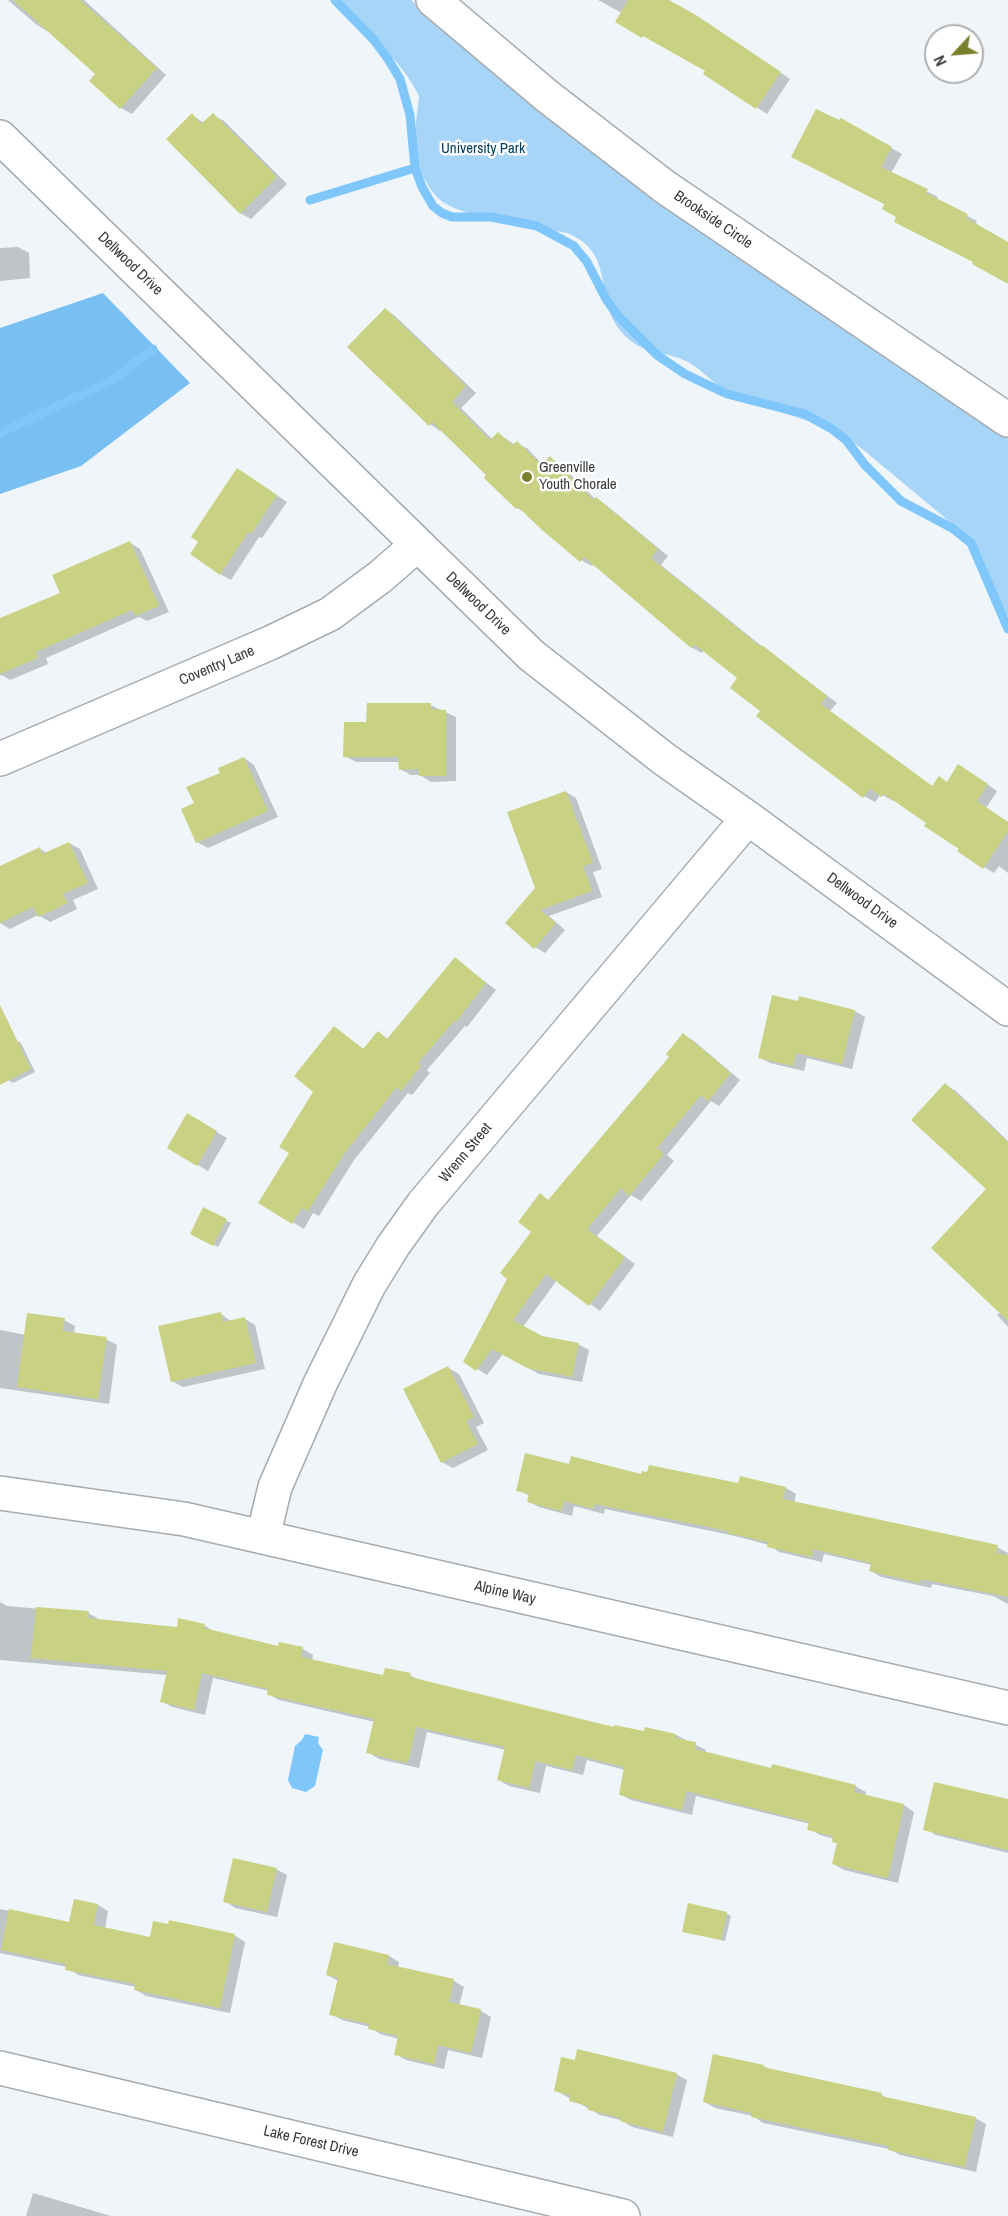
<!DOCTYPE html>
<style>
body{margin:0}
#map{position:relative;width:1008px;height:2216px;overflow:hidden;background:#eff5f9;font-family:"Archivo Narrow",sans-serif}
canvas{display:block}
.north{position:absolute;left:924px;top:24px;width:60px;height:60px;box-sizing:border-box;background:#fff;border:2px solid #afb0b1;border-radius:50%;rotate:244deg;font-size:16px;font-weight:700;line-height:24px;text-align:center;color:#37393b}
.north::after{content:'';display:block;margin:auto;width:21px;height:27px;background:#78802b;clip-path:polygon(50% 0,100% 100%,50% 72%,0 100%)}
</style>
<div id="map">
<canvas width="1008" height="2216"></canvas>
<div class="north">N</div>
</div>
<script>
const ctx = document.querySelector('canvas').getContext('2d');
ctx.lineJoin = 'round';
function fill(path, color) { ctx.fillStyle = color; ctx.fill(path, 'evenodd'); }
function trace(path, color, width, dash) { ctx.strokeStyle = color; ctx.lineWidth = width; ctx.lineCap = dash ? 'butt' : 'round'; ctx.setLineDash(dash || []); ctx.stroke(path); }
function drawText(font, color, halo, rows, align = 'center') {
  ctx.font = font + ' "Archivo Narrow",sans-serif'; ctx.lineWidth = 5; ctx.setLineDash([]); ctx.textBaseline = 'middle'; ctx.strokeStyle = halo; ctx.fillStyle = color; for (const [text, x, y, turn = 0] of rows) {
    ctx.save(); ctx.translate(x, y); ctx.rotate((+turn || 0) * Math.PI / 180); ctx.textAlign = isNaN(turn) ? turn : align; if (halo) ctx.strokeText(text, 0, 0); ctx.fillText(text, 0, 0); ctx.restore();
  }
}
const green = new Path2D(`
 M335 0H411L502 79 731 251 1008 436V617L977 555 956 527 861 448C820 418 779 415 735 396 716 388 704 370 686 361 668 352 647 354 631 341 587 306 622 255 567 233 538 227 460 218 439 199 430 191 422 176 418 164 412 144 417 117 419 96 402 60 363 28 335 0Z`);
const forest = new Path2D(`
 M103 293 190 383 81 466 0 494V328Z`);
const water = new Path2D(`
 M305 1734 319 1737 318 1743 323 1750 315 1786 306 1792 292 1788 288 1780 295 1746 302 1740Z`);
const shadow = new Path2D(`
 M8 0H84L166 75 132 114 121 108 97 73 48 30 47 31 37 25Z
 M598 0H666L707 23 790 79 767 114 705 74 707 71 618 22 622 13Z
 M192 115 204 123 213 115 224 121 287 184 251 219 240 213Z
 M841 120 902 154 891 173 938 197 936 200 977 221 975 225 1008 244V283L898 216 840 122Z
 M18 247 29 253 30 278 0 281V292V248Z
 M385 309 395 316 476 393 461 408 493 440 499 434 515 445 517 443 528 449 543 465 550 458 560 464 595 499 606 505 668 556 661 565 764 648 837 703 830 711 933 787 948 783 969 772 997 791 986 808 1008 822V873L999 866 994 873 984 867 928 822 894 799 893 801 881 794 875 802 864 796 758 716 762 711 739 678 704 650 702 653 691 647 594 564 592 566 581 560 528 514 517 508 489 475 442 429 440 431 430 424Z
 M248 476 287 502 262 538 259 537 231 580 220 574Z
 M129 542 140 549 169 612 147 621 139 617 46 658 48 664 10 680 2 675 0 676V620L62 594Z
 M430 705 456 717V781L431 782 420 775H411L400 769V762H356L345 756 368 723Z
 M244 758 254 765 278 817 208 848 197 842 196 804 222 773Z
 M566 792 576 798 602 869 593 872 602 897 549 916 565 930 545 953 535 947 537 888Z
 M69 843 80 849 98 889 73 900 77 909 50 922 38 915 10 929 0 923V867L40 849 47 853Z
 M455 959 496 990 467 1027 465 1026 427 1070 430 1073 412 1095 408 1093 354 1160 319 1216 313 1213 304 1229 260 1202 291 1153 315 1092 334 1027 365 1050 378 1033 388 1039Z
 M855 1011 865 1017 852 1069 807 1058 804 1071 770 1063 759 1057Z
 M684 1035 694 1041 740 1080 719 1106 711 1101 667 1155 674 1161 641 1201 631 1195 597 1236 635 1264 600 1311 557 1280 523 1327 541 1337 578 1344 589 1350 582 1382 539 1374 503 1354 487 1375 465 1361 533 1232 540 1195 550 1201 671 1057Z
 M16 1040 21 1043 35 1072 13 1083 8 1080 0 1065V1048Z
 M945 1085 956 1091 1008 1141V1327L997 1315 1001 1312 988 1188Z
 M188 1115 227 1138 208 1171 169 1148Z
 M204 1209 231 1223 218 1247 192 1233Z
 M221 1314 232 1322 245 1319 255 1325 265 1369 183 1387 172 1381Z
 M64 1320 75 1326 74 1334 106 1339 117 1345 109 1404 0 1388V1330L26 1335Z
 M448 1368 459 1374 484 1423 476 1427 488 1450 453 1468 442 1462Z
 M570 1466 643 1476 786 1488 796 1494 794 1503 997 1547 1008 1553V1604L993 1596 932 1584 931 1588 881 1577 871 1571 872 1565 824 1554 822 1562 779 1552 769 1545 735 1536 605 1509 604 1514 574 1506 572 1516 539 1507 528 1501 530 1496 518 1490Z
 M0 1602 7 1606 88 1613 99 1619V1621L178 1628 180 1620 205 1626 215 1632 279 1647 280 1644 303 1649 313 1655 312 1661 384 1677 410 1675 421 1681 615 1728 645 1733 646 1729 676 1735 706 1750 705 1753 772 1770 855 1786 866 1792 865 1796 904 1805 914 1812 898 1883 844 1870 834 1864 838 1844 833 1841 834 1839 820 1835 809 1829 810 1824 696 1796 692 1815 631 1800 620 1794 625 1770 587 1760 583 1775 546 1766 540 1793 509 1786 499 1780 506 1750 427 1732 419 1768 379 1759 368 1752 375 1722 279 1700 269 1694V1691L213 1678 205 1715 172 1707 161 1701 167 1675 0 1660Z
 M1008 1801V1853L936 1835 925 1829Z
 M276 1869 287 1875 277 1917 235 1908 225 1901Z
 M75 1901 98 1905 108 1911 105 1929 151 1939 169 1926 234 1935 245 1942 230 2013 146 1996 136 1990V1987L78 1975 67 1967 0 1953V1909L70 1924Z
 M726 1913 731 1916 725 1941 684 1931Z
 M335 1944 389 1956 399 1962 398 1968 454 1981 464 1987 459 2006 481 2011 491 2017 482 2058 448 2050 444 2069 406 2060 395 2054 399 2039 380 2034 370 2027 342 2020 331 2014 338 1981 328 1975Z
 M763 2066 769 2069 882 2095 888 2099 975 2118 986 2124 976 2172 900 2155 889 2149 763 2123 753 2116 715 2108 705 2102Z
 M676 2074 687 2080 673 2137 632 2127 621 2120 600 2115 555 2090Z
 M33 2193 111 2216H26Z`);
const stream = new Path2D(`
 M335 0 374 40 388 59 400 79 410 115 415 168 422 187 433 206 442 213 452 217H491L537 226 574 246 587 262 606 299 619 317 657 355 685 374 727 394 805 414 832 429 846 440 865 465 901 501 952 528 971 543 1008 629
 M310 200 415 168
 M0 433 113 380 153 349`);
const building = new Path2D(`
 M13 0H80L157 68 120 109 89 81 95 74Z
 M628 0H669L696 15 781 72 756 109 703 74 705 71 643 36 642 38 615 22Z
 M816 109 839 120 841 118 892 147 881 167 928 189 926 193 968 214 966 218 1008 242V284L972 264 973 262 894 222 896 217 882 209 884 204 791 157Z
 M192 113 201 124 213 113 277 177 240 214 166 139Z
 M385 308 466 386 452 402 490 440 498 432 512 445 517 441 541 465 550 456 593 500 596 497 658 549 651 558 761 647 762 645 827 696 821 704 932 786 939 776 947 782 958 764 988 784 977 801 1008 822V831L983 869 957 851 959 849 924 826 926 823 884 794 881 797 870 788 863 798 801 751 756 716 760 711 730 688 737 678 694 644 691 648 584 557 580 562 542 530 518 507 516 509 484 478 486 475 432 422 429 426 347 347Z
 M237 468 277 495 251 534 248 532 220 575 190 554 198 542 191 537Z
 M130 541 159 606 135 616 132 610 36 652 38 658 0 674V618L60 593 52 575Z
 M367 703H431V709L446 710V776H419L418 769 399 770 398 757H343L344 722H366Z
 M244 757 268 811 196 843 181 809 194 803 186 787 220 773 218 768Z
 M566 791 593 863 583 866 592 891 540 910 556 923 534 949 505 923 535 888 507 812Z
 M69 842 88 883 63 894 68 903 38 917 33 907 0 923V866L40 847 42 854Z
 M455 957 486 983 456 1022 454 1021 418 1063 421 1066 401 1091 397 1087 344 1154 308 1211 302 1208 292 1224 258 1203 289 1153 279 1147 313 1092 294 1076 334 1026 363 1049 378 1031 387 1039Z
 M772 995 798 1001 799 996 855 1010 842 1064 796 1053 793 1066 758 1058Z
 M0 1005 31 1069 0 1085Z
 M683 1033 731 1073 708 1101 701 1095 657 1148 664 1154 629 1196 621 1188 587 1229 625 1257 589 1306 546 1274 513 1320 542 1336 579 1343 572 1377 527 1368 492 1349 476 1371 463 1362 507 1279 500 1273 531 1232 518 1222 540 1193 548 1200 669 1057 666 1054Z
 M945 1083 1008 1142V1321L931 1248 986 1189 911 1120Z
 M187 1113 217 1131 197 1166 167 1148Z
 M203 1207 227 1219 213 1246 190 1234Z
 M221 1312 223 1322 245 1317 256 1363 171 1382 158 1326Z
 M27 1313 65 1318 63 1331 107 1337 98 1399 17 1387Z
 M448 1366 474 1417 466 1421 478 1444 441 1463 403 1389Z
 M525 1453 569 1464 571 1456 641 1474 642 1471 647 1472 649 1465 738 1483 740 1476 786 1487 783 1499 998 1545 996 1553 1008 1555V1597L921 1579 920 1583 869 1571 871 1563 813 1549 812 1557 767 1547 768 1542 727 1533 728 1531 595 1504 593 1509 564 1501 561 1511 527 1502 529 1494 516 1491Z
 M36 1607 89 1611 88 1618 177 1627 178 1618 205 1624 204 1628 278 1646 279 1642 303 1647 301 1657 383 1675 385 1668 411 1673 410 1677 614 1727V1725L644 1731 645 1727 676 1734 675 1738 696 1742 695 1749 771 1768 772 1764 856 1785 854 1792 904 1804 888 1878 832 1864 837 1843 832 1842 833 1836 807 1830 809 1822 686 1791 682 1810 619 1795 624 1767 576 1755 572 1770 535 1761 529 1788 497 1780 505 1747 416 1727 408 1763 366 1753 374 1719 267 1695 268 1689 202 1673 194 1710 160 1702 167 1671 31 1658Z
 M934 1782 1008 1799V1850L923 1830Z
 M233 1858 277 1868 267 1912 223 1902Z
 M74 1899 98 1904 94 1925 150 1937 153 1921 168 1924 169 1920 235 1934 220 2008 134 1990 135 1984 65 1970 66 1964 1 1950 9 1909 69 1922Z
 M688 1903 727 1912 721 1940 682 1932Z
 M334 1942 389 1955 387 1964 454 1979 449 2002 481 2009 471 2053 438 2045 434 2064 394 2055 398 2036 368 2029 369 2024 329 2015 338 1978 326 1975Z
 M577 2049 677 2073 663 2132 620 2121 621 2118 588 2110V2106L569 2101 570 2095 554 2091 561 2057 575 2060Z
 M713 2054 764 2065 763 2067 882 2093 881 2096 976 2117 965 2167 888 2150 889 2146 751 2117 752 2113 703 2102Z`);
const street = new Path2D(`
 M433 0 547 96 665 187 1008 420
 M0 137 531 655 664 759 748 818 1008 1009
 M0 759 270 643 330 614 380 577 417 545
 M0 1493 184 1519 1008 1708
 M263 1537 275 1487 320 1384 369 1285 393 1246 423 1204 748 818
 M0 2068 623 2216`);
const markers = [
 [527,477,6,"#78802b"]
];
const parkNames = [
 ["University Park",483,149]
];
const streetNames = [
 ["Brookside Circle",713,220,34],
 ["Dellwood Drive",130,264,44],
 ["Dellwood Drive",478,604,44],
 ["Coventry Lane",217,666,-23],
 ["Dellwood Drive",862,901,36],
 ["Wrenn Street",466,1153,-50],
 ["Alpine Way",505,1593,13],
 ["Lake Forest Drive",311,2142,13]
];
const poiNames = [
 ["Greenville",539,468],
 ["Youth Chorale",539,485]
];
fill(green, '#a7d5f7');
fill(forest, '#78bff3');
fill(water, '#7fc7fb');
fill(shadow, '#0003');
trace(stream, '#7fc7fb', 9);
fill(building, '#c9d283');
trace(street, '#a6abb0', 36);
trace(street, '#fff', 33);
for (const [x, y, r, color] of markers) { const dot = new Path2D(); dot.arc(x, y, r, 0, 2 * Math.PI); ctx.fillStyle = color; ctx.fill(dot); trace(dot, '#fff', 2); }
drawText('15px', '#033f60', '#fff', parkNames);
drawText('15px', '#37393b', '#fff', streetNames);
drawText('15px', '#37393b', '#fff', poiNames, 'left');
</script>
